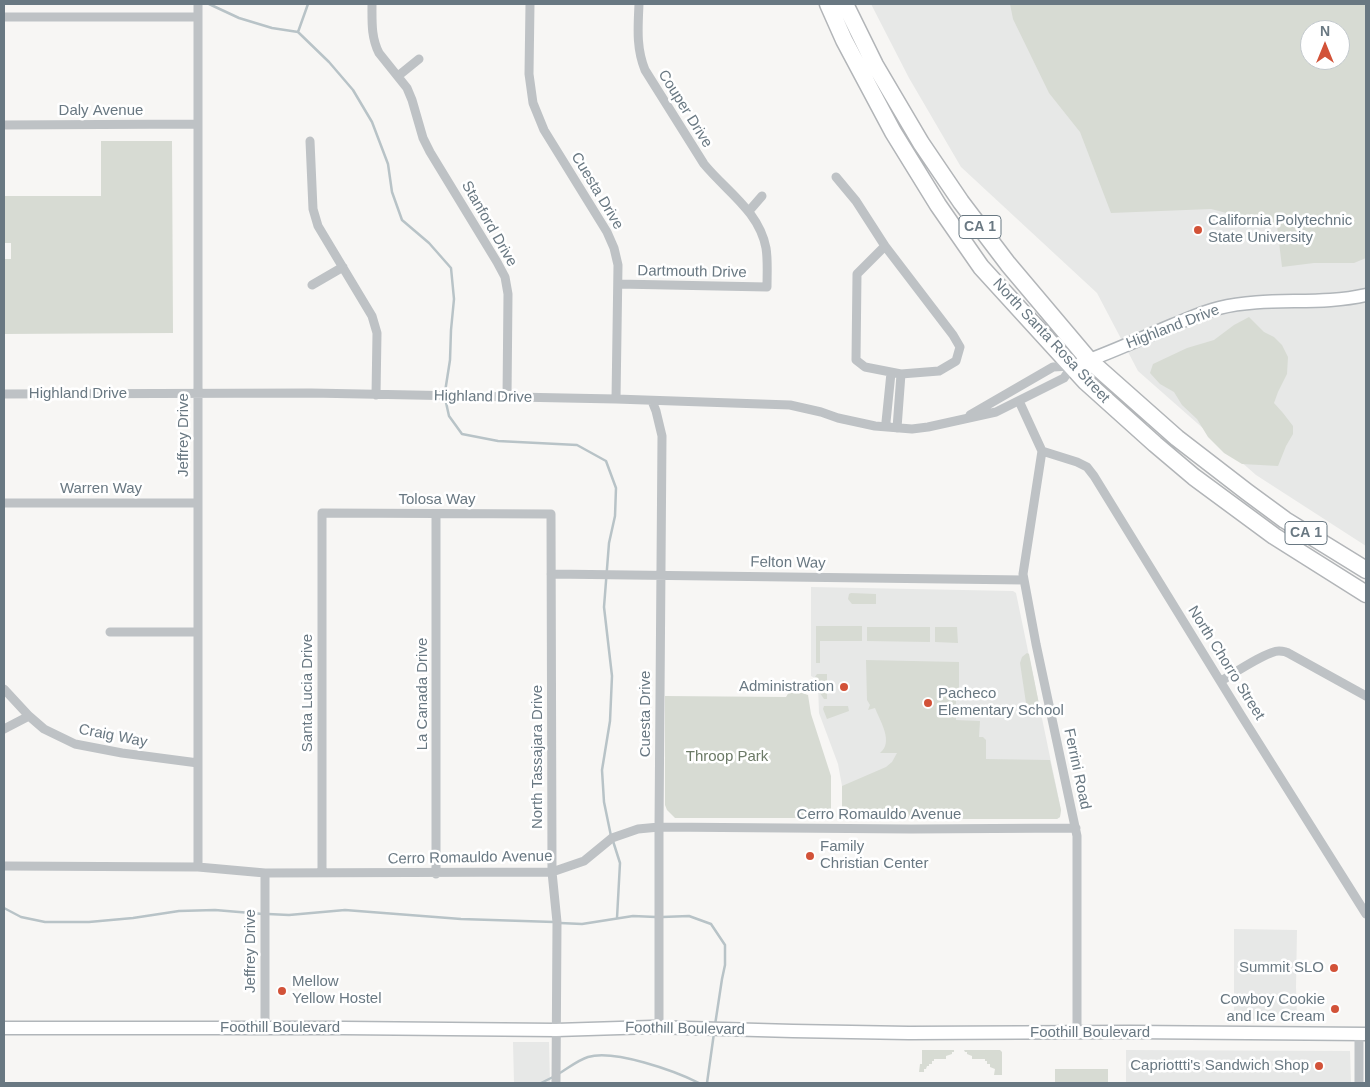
<!DOCTYPE html>
<style>
body{margin:0}
#map{position:relative;width:1370px;height:1087px;overflow:hidden;background:#f7f6f4;font-family:Helvetica,sans-serif}
canvas{display:block}
.frame{position:absolute;inset:0;border:5px solid #697882;pointer-events:none}
.north{position:absolute;left:1300px;top:20px;width:50px;height:50px;box-sizing:border-box;background:#fff;border:1px solid #c3c9cd;border-radius:50%;rotate:0deg;font-size:14px;font-weight:700;line-height:20px;text-align:center;color:#697882}
.north::after{content:'';display:block;margin:auto;width:18px;height:22px;background:#d25238;clip-path:polygon(50% 0,100% 100%,50% 72%,0 100%)}
</style>
<div id="map">
<canvas width="1370" height="1087"></canvas>
<div class="frame"></div>
<div class="north">N</div>
</div>
<script>
const ctx = document.querySelector('canvas').getContext('2d');
ctx.lineJoin = 'round';
function fill(path, color) { ctx.fillStyle = color; ctx.fill(path, 'evenodd'); }
function trace(path, color, width, dash) { ctx.strokeStyle = color; ctx.lineWidth = width; ctx.lineCap = dash ? 'butt' : 'round'; ctx.setLineDash(dash || []); ctx.stroke(path); }
function drawText(font, color, halo, rows, align = 'center') {
  ctx.font = font + ' Helvetica,sans-serif'; ctx.lineWidth = 5; ctx.setLineDash([]); ctx.textBaseline = 'middle'; ctx.strokeStyle = halo; ctx.fillStyle = color; for (const [text, x, y, turn = 0] of rows) {
    ctx.save(); ctx.translate(x, y); ctx.rotate((+turn || 0) * Math.PI / 180); ctx.textAlign = isNaN(turn) ? turn : align; if (halo) ctx.strokeText(text, 0, 0); ctx.fillText(text, 0, 0); ctx.restore();
  }
}
const built = new Path2D(`
 M871 4H1366V546L1256 475 1138 371 1097 293 961 167 909 78ZM1310 30H1340V60H1310Z
 M811 587 1013 591 1016 593 1061 810 1060 817 1057 819H842V786L838 764 819 713 818 685 816 679 811 676Z
 M1234 929 1297 930 1296 987 1297 1016 1234 1021Z
 M513 1042H549L550 1083H514Z
 M1126 1050 1350 1051 1351 1083H1126Z`);
const green = new Path2D(`
 M1010 4H1366V258L1354 263H1314L1282 267 1277 226 1211 209 1111 213 1080 132 1049 93 1013 19ZM1310 30H1340V60H1310Z
 M101 141H172L173 333 4 334V259H11V243H4V196H101Z
 M1249 317 1264 332 1274 337 1282 345 1288 357 1287 374 1278 392 1274 403 1283 413 1293 426V434L1286 446 1278 466 1242 464 1224 453 1208 437 1197 419 1182 405 1174 392 1160 384 1150 373 1153 364 1187 348 1214 340 1234 325Z
 M851 593 876 594V604H852L848 599 849 594Z
 M816 626H862V641H820V663H816Z
 M867 627H930V642L867 641Z
 M935 627H957L958 643 935 642Z
 M1027 653 1029 654 1040 709 1037 711 1030 710 1026 703 1020 663 1022 657Z
 M866 660 959 662V688H956V720L980 721 979 737H983L986 740V759L1050 760 1061 810 1060 817 1057 819H842V786L886 767 892 762 897 753H880C894 742 880 721 875 708L868 710 870 705 867 700Z
 M817 674H827V699H824L820 693V683L815 677Z
 M789 692H799L808 695 811 714 831 776V813L828 818H675L667 810 665 805V696L786 697Z
 M824 706H848L849 711 827 719 823 709Z
 M922 1050H954V1052H952V1054L946 1056V1059H934V1061H932V1064H929V1066H927L926 1069H924V1072H919L920 1064H922Z
 M964 1050H1000L1002 1052V1075H994L995 1069 990 1067V1064H987V1061H985V1059H972V1056L967 1054V1052H965Z
 M1055 1069H1108V1083H1055Z`);
const stream = new Path2D(`
 M209 4 239 18 272 28 298 32 329 62 353 90 372 122 388 164 392 192 402 220 429 243 451 268 454 299 451 330 450 360 445 392
 M298 32 308 4
 M445 398 449 416 462 434 498 441 577 445 606 461 616 488 615 516 609 543 604 607 612 676 610 721 602 770 604 802 611 836
 M613 841 620 863 617 918
 M4 908 21 917 45 922H89L133 918 179 911 215 910 263 914
 M268 914 289 915 345 910 461 919 554 922
 M662 917 689 916 711 924 725 945V965L722 979 715 1025
 M560 923 582 924 633 916 656 917
 M558 1074C567 1069 578 1060 588 1057 614 1049 675 1071 699 1083
 M541 1083 553 1077
 M707 1083 714 1033`);
const street = new Path2D(`
 M372 4C372 22 371 37 379 53L407 88 412 100 423 138 430 152 497 262 505 277 508 294 507 397
 M530 4 529 74 533 103 544 130 607 232 614 248 618 265 616 399
 M4 17H198
 M398 76 419 59
 M4 125 198 124
 M310 141 313 209 318 226 372 316 377 333 376 395
 M836 177 856 201 885 246
 M749 211 762 196
 M885 246 953 335 960 347 956 361 939 371 901 374 865 367 856 360 857 274Z
 M618 284 767 287C767 274 768 260 766 248 759 211 726 191 704 164L645 70C636 48 638 27 639 4
 M312 285 343 267
 M4 394 311 393 616 399 790 405 821 412 838 418 875 426 912 429 928 427 996 412 1064 378 1072 366
 M652 401 656 411 662 436 659 827V1028
 M1019 401 1042 451 1023 574 1036 644 1077 836V1032
 M970 415 1053 367 1071 366
 M887 427 886 422 891 373
 M897 428 901 374
 M1042 451 1077 462 1087 467 1094 476 1241 715 1366 914
 M4 503H198
 M551 574 1024 580
 M110 632H198
 M1221 681C1233 674 1267 651 1279 651 1283 651 1287 652 1290 654L1366 696
 M4 689 29 716 44 729 75 744 122 753 198 763
 M4 729 29 716
 M4 866 198 867 265 873 552 872 584 861 612 838 638 829 659 827 911 829 1076 828
 M198 867V4
 M322 873V513L551 514 552 872 557 922 556 1083
 M436 874V514
 M265 1028V873
 M1359 1034V1083`);
const secondary = new Path2D(`
 M1081 363C1112 352 1142 338 1173 325 1188 319 1202 312 1219 308 1267 296 1318 306 1366 295
 M4 1028H343L556 1030 652 1027 793 1031 909 1033 1131 1032 1366 1034`);
const highway = new Path2D(`
 M828 4 844 40 893 132 938 205 981 267 1086 382 1155 444 1194 477 1274 536 1366 594
 M845 4 875 65 921 143 961 202 1008 264 1089 360 1177 438 1247 492 1285 520 1366 570`);
const markers = [
 [1198,230,5,"#d25238"],
 [844,687,5,"#d25238"],
 [928,703,5,"#d25238"],
 [810,856,5,"#d25238"],
 [1334,968,5,"#d25238"],
 [282,991,5,"#d25238"],
 [1335,1009,5,"#d25238"],
 [1319,1066,5,"#d25238"]
];
const shields = [
 [980,227,42],
 [1306,533,42]
];
const shieldNames = [
 ["CA 1",980,227],
 ["CA 1",1306,533]
];
const streetNames = [
 ["Couper Drive",685,109,58],
 ["Daly Avenue",101,111],
 ["Cuesta Drive",597,191,59],
 ["Stanford Drive",489,224,60],
 ["Dartmouth Drive",692,272,1],
 ["Highland Drive",1173,327,-21],
 ["North Santa Rosa Street",1051,341,47],
 ["Highland Drive",78,394],
 ["Highland Drive",483,397,1],
 ["Jeffrey Drive",184,435,-90],
 ["Warren Way",101,489],
 ["Tolosa Way",437,500],
 ["Felton Way",788,563,1],
 ["North Chorro Street",1226,663,58],
 ["Santa Lucia Drive",308,693,-90],
 ["La Canada Drive",423,694,-90],
 ["Cuesta Drive",646,714,-90],
 ["Craig Way",113,736,11],
 ["North Tassajara Drive",538,757,-90],
 ["Ferrini Road",1077,769,78],
 ["Cerro Romauldo Avenue",879,815],
 ["Cerro Romauldo Avenue",470,858,-1],
 ["Jeffrey Drive",251,951,-90],
 ["Foothill Boulevard",280,1028],
 ["Foothill Boulevard",685,1029,1],
 ["Foothill Boulevard",1090,1033]
];
const poiNames = [
 ["California Polytechnic",1208,221],
 ["State University",1208,238],
 ["Administration",834,687,"right"],
 ["Pacheco",938,694],
 ["Elementary School",938,711],
 ["Family",820,847],
 ["Christian Center",820,864],
 ["Summit SLO",1324,968,"right"],
 ["Mellow",292,982],
 ["Yellow Hostel",292,999],
 ["Cowboy Cookie",1325,1000,"right"],
 ["and Ice Cream",1325,1017,"right"],
 ["Capriottti's Sandwich Shop",1309,1066,"right"]
];
const parkNames = [
 ["Throop Park",727,757]
];
fill(built, '#e7e8e7');
fill(green, '#d7dbd3');
trace(stream, '#b8c3c7', 2.5);
trace(secondary, '#b1b6ba', 15);
trace(highway, '#b2b5b8', 19);
trace(street, '#bec2c5', 9);
trace(secondary, '#fff', 12);
trace(highway, '#fff', 16);
for (const [x, y, r, color] of markers) { const dot = new Path2D(); dot.arc(x, y, r, 0, 2 * Math.PI); ctx.fillStyle = color; ctx.fill(dot); trace(dot, '#fff', 2); }
for (const [x, y, w] of shields) { const box = new Path2D(); box.roundRect(x - w / 2, y - 11.5, w, 23, 4); ctx.fillStyle = '#fff'; ctx.fill(box); trace(box, '#697882', 1); }
drawText('bold 14px', '#697882', null, shieldNames);
drawText('15px', '#697882', '#fff', streetNames);
drawText('15px', '#697882', '#fff', poiNames, 'left');
drawText('15px', '#6c7a67', '#fff', parkNames);
</script>
